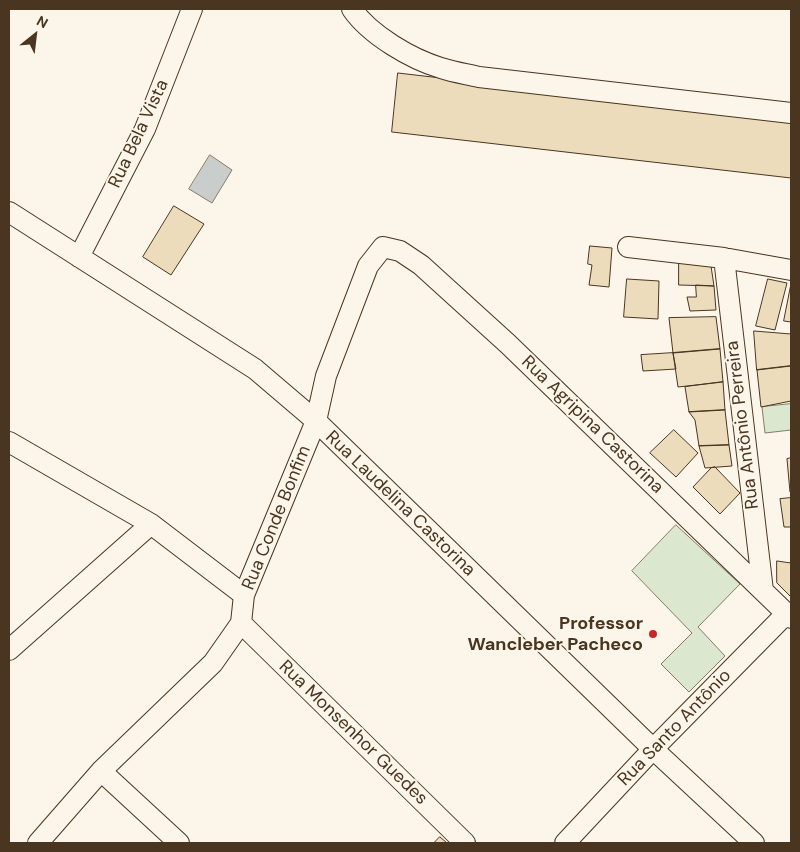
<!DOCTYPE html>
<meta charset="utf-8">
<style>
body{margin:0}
#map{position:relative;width:800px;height:852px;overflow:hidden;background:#fbf6e9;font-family:"DM Sans",sans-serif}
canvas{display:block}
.frame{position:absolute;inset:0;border:10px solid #4a3520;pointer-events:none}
.north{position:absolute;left:10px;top:10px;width:50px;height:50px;-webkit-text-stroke:4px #fbf6e9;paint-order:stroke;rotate:29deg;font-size:14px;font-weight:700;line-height:20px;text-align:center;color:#4a3520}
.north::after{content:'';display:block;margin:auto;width:18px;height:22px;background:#4a3520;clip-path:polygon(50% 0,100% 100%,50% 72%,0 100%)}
</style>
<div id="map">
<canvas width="800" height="852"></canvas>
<div class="frame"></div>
<div class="north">N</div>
</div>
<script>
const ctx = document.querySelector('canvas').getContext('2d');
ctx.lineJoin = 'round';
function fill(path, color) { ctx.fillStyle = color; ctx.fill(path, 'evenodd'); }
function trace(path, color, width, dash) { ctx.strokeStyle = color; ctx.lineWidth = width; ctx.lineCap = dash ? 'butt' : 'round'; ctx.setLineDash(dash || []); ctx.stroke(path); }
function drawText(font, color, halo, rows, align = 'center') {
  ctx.font = font + ' "DM Sans",sans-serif'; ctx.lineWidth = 4; ctx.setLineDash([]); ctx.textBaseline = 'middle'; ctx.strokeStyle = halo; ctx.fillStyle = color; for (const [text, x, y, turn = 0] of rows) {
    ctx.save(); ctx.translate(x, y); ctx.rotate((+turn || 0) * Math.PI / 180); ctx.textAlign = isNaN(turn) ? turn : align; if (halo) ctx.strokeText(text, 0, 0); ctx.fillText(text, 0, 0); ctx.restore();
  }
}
const green = new Path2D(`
 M791 404V430L765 433 762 407Z
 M676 525 740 584 698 627 725 656 689 692 661 664 692 633 632 571Z`);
const water = new Path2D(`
 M210 155 232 170 212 203 189 189Z`);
const building = new Path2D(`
 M398 73 791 119V178L392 132Z
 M174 206 204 224 171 275 143 257Z
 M590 246 612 248 609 287 589 285 592 265 588 264Z
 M679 262 711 266 714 286 679 285Z
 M627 279 659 281 658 319 624 317Z
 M768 279 787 283 775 330 756 326Z
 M791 284V322L784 321Z
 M696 285 714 286 716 310 690 311 687 297H696Z
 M716 317 720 349 673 353 669 318Z
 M754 331 791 334V366L757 370Z
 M720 349 723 382 678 387 673 353Z
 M673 353 676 369 643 371 641 355Z
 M791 366V401L761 407 757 370Z
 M723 382 725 410 689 412 685 387Z
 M725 410 729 445 699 446 695 420 689 412Z
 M674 430 698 453 676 477 650 453Z
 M729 445 732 466 705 468 699 446Z
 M791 458V492H790L787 459Z
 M715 467 740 493 720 514 693 487 711 468Z
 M791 498V527H784L780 499Z
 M777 561 791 563V597L777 583Z
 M440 837 447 843H434Z`);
const minor = new Path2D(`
 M352 9C370 35 411 59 441 68 453 72 466 74 479 77L791 113
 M9 212 255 369 316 421 653 749 754 843
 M628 247 724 258 791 270
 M79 257 145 129 192 9
 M724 258 763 591
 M9 442 151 524 244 595
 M241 623 465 843
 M9 650 151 524
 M101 771 179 843
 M38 843 101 771 213 663 241 623 244 595 316 421 326 376 368 266 383 247 400 251 421 265 508 344 791 618
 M565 843 653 749 786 614`);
const markers = [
 [653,634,5,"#c62828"]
];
const streetNames = [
 ["Rua Bela Vista",139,134,-65],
 ["Rua Agripina Castorina",592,425,44],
 ["Rua Antônio Perreira",743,425,-97],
 ["Rua Laudelina Castorina",400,504,44],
 ["Rua Conde Bonfim",277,518,-68],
 ["Rua Santo Antônio",675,728,-46],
 ["Rua Monsenhor Guedes",353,733,44]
];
const poiNames = [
 ["Professor",643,624],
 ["Wancleber Pacheco",643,645]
];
fill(green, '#dce7d0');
trace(green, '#887966', 1);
fill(water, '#c9cecd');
trace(water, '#887966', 1);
fill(building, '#ecdcbc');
trace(building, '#4a3520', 1);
trace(minor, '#4a3520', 22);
trace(minor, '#fbf6e9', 20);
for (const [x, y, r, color] of markers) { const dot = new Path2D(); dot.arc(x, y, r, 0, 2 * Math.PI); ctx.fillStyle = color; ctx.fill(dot); trace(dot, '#fbf6e9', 2); }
drawText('18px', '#4a3520', '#fbf6e9', streetNames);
drawText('bold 18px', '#4a3520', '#fbf6e9', poiNames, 'right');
</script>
